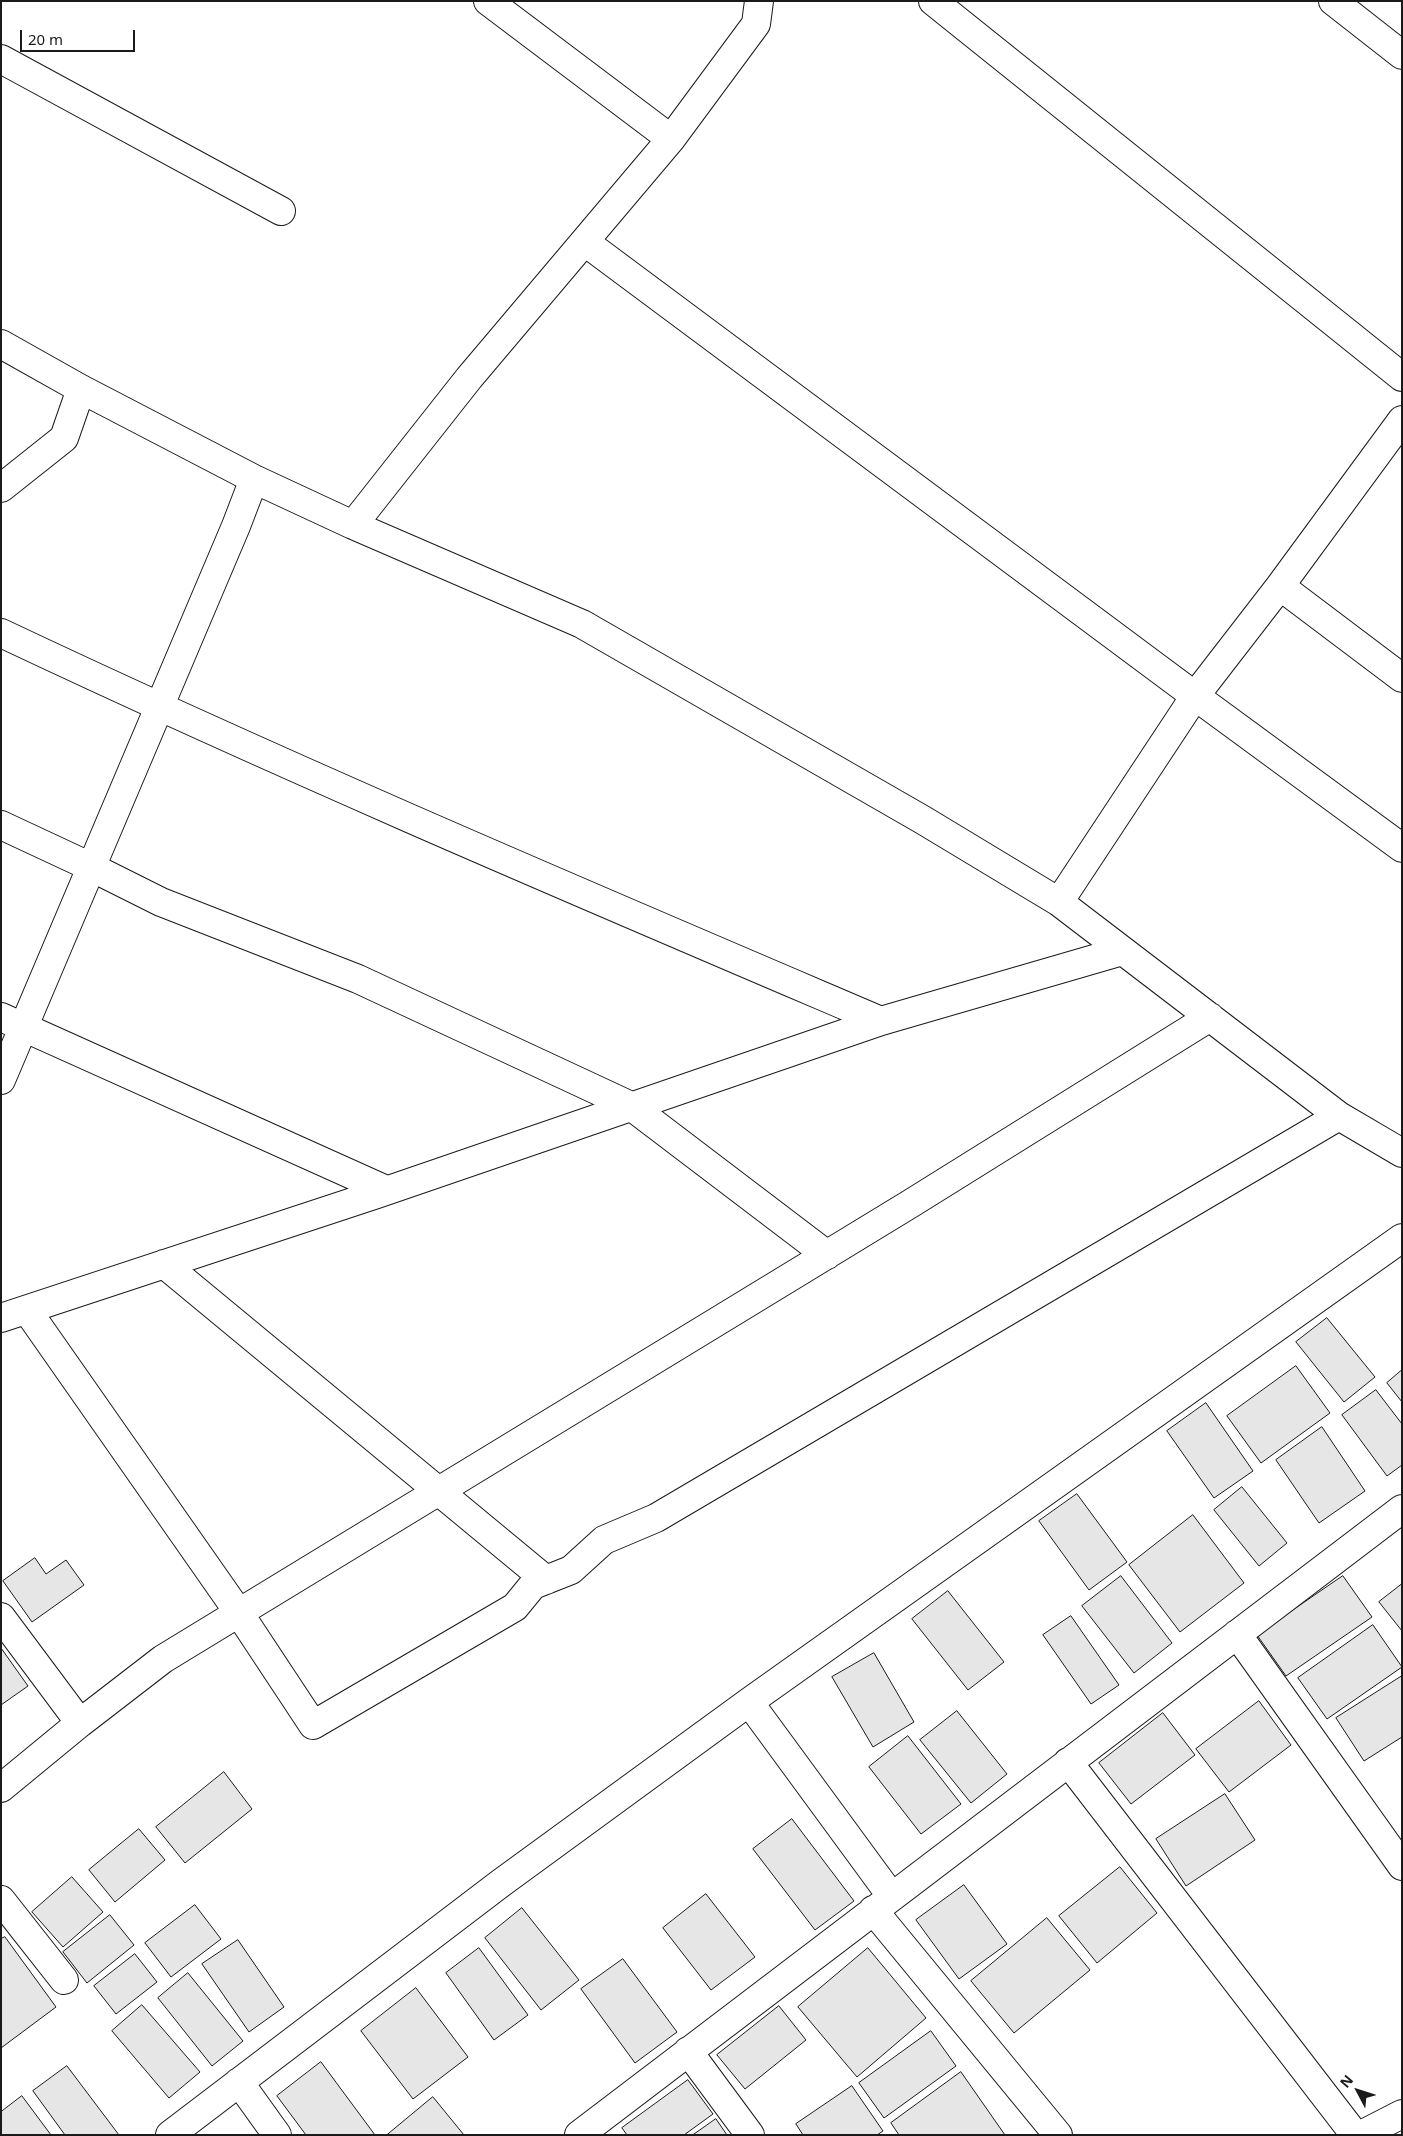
<!DOCTYPE html>
<style>
body{margin:0}
#map{position:relative;width:1403px;height:2136px;overflow:hidden;background:#fff;font-family:"Noto Sans",sans-serif}
canvas{display:block}
.frame{position:absolute;inset:0;border:2px solid #1a1a1a;pointer-events:none}
.north{position:absolute;left:1333px;top:2066px;width:50px;height:50px;-webkit-text-stroke:4px #fff;paint-order:stroke;rotate:310deg;font-size:14px;font-weight:700;line-height:20px;text-align:center;color:#1a1a1a}
.north::after{content:'';display:block;margin:auto;width:18px;height:22px;background:#1a1a1a;clip-path:polygon(50% 0,100% 100%,50% 72%,0 100%)}
.scale{position:absolute;left:20px;top:30px;width:115px;height:22px;box-sizing:border-box;border:2px solid #1a1a1a;border-top:0;padding-left:6px;font-size:15px;line-height:18px;white-space:nowrap;color:#1a1a1a;-webkit-text-stroke:4px #fff;paint-order:stroke}
</style>
<div id="map">
<canvas width="1403" height="2136"></canvas>
<div class="frame"></div>
<div class="north">N</div>
<div class="scale">20 m</div>
</div>
<script>
const ctx = document.querySelector('canvas').getContext('2d');
ctx.lineJoin = 'round';
function fill(path, color) { ctx.fillStyle = color; ctx.fill(path, 'evenodd'); }
function trace(path, color, width, dash) { ctx.strokeStyle = color; ctx.lineWidth = width; ctx.lineCap = dash ? 'butt' : 'round'; ctx.setLineDash(dash || []); ctx.stroke(path); }
const building = new Path2D(`
 M1327 1318 1375 1377 1344 1402 1296 1342Z
 M1296 1366 1330 1413 1261 1463 1227 1416Z
 M1402 1370V1402L1387 1383Z
 M1376 1390 1402 1424V1465L1387 1476 1342 1415Z
 M1206 1403 1253 1471 1214 1498 1167 1431Z
 M1322 1427 1365 1491 1319 1523 1276 1460Z
 M1242 1487 1287 1543 1259 1566 1214 1510Z
 M1077 1494 1127 1562 1089 1590 1039 1521Z
 M1193 1515 1244 1583 1180 1632 1129 1565Z
 M35 1558 46 1574 66 1560 84 1585 32 1622 3 1581Z
 M1121 1576 1172 1643 1134 1673 1082 1606Z
 M1343 1576 1372 1617 1286 1676 1257 1635Z
 M1402 1584V1631L1379 1602Z
 M948 1591 1004 1662 968 1690 912 1619Z
 M1071 1616 1119 1685 1091 1704 1043 1635Z
 M1373 1625 1402 1667 1327 1719 1298 1678Z
 M1 1648 28 1686 1 1705Z
 M874 1653 914 1722 873 1747 832 1677Z
 M1402 1676V1737L1364 1761 1336 1718Z
 M1259 1701 1291 1745 1229 1792 1196 1749Z
 M957 1711 1007 1774 971 1803 920 1740Z
 M1163 1713 1195 1755 1131 1804 1099 1763Z
 M908 1736 961 1804 921 1834 869 1767Z
 M224 1772 252 1809 185 1863 156 1827Z
 M1225 1794 1255 1840 1186 1886 1156 1839Z
 M792 1819 854 1901 815 1930 753 1849Z
 M139 1829 165 1860 115 1902 89 1870Z
 M1120 1867 1157 1913 1097 1963 1059 1916Z
 M72 1877 103 1912 63 1947 32 1912Z
 M964 1885 1007 1944 959 1979 916 1920Z
 M706 1894 755 1957 711 1990 663 1928Z
 M195 1905 221 1939 171 1977 145 1943Z
 M522 1908 579 1980 541 2010 485 1938Z
 M110 1915 134 1945 87 1983 63 1952Z
 M1047 1918 1090 1970 1014 2033 971 1981Z
 M5 1937 56 2007 1 2048V1939Z
 M238 1940 284 2007 249 2032 202 1964Z
 M479 1948 528 2015 494 2040 446 1973Z
 M868 1948 926 2018 857 2077 798 2007Z
 M135 1954 157 1982 116 2014 94 1986Z
 M623 1959 677 2032 635 2063 581 1989Z
 M188 1973 243 2041 212 2066 158 1998Z
 M416 1988 468 2057 413 2099 361 2031Z
 M142 2005 200 2072 169 2098 112 2031Z
 M779 2006 806 2040 745 2089 717 2055Z
 M931 2031 956 2066 884 2118 859 2083Z
 M321 2062 375 2135H306L277 2096Z
 M67 2066 119 2135H65L33 2091Z
 M961 2072 1005 2135H899L891 2123Z
 M688 2080 713 2114 684 2135H627L622 2128Z
 M852 2086 883 2131 877 2135H803L796 2124Z
 M22 2096 51 2135H1V2112Z
 M433 2097 464 2135H387Z
 M716 2119 727 2135H693Z`);
const minor = new Path2D(`
 M488 1 671 139
 M933 1 1402 377
 M1333 1 1402 55
 M1 59 281 211
 M585 242 1195 696 1402 848
 M1 344 81 389 254 479 353 525 582 624 923 820 1059 902 1339 1116 1402 1153
 M1 488 64 438 81 389
 M353 525 469 378 671 139 756 24 759 1
 M1280 586 1402 678
 M1 633C291 770 586 895 881 1021
 M1 825 91 867 161 902 358 979 631 1106 827 1255
 M1059 902 1195 696 1280 586 1402 420
 M1 1017 386 1190
 M1 1080 236 526 254 479
 M164 1264 546 1580
 M27 1310 239 1613 313 1725 515 1607 533 1585 571 1570 604 1540 656 1518 1339 1116
 M1 1318 377 1194 881 1021 1122 951
 M1 1617 80 1723
 M1237 1634 1402 1866
 M749 1702 892 1897
 M1068 1762 1355 2135
 M1 1788 80 1723 163 1659 910 1204 1210 1017
 M1 1900 64 1980
 M873 1910 1058 2135
 M688 2051 750 2135
 M239 2082 277 2135
 M170 2135 501 1883 749 1702 1402 1238
 M579 2135 1402 1509
 M1361 2135 1402 2114`);
fill(building, '#e6e6e6');
trace(building, '#1a1a1a', 1);
trace(minor, '#1a1a1a', 30);
trace(minor, '#fff', 28);
</script>
